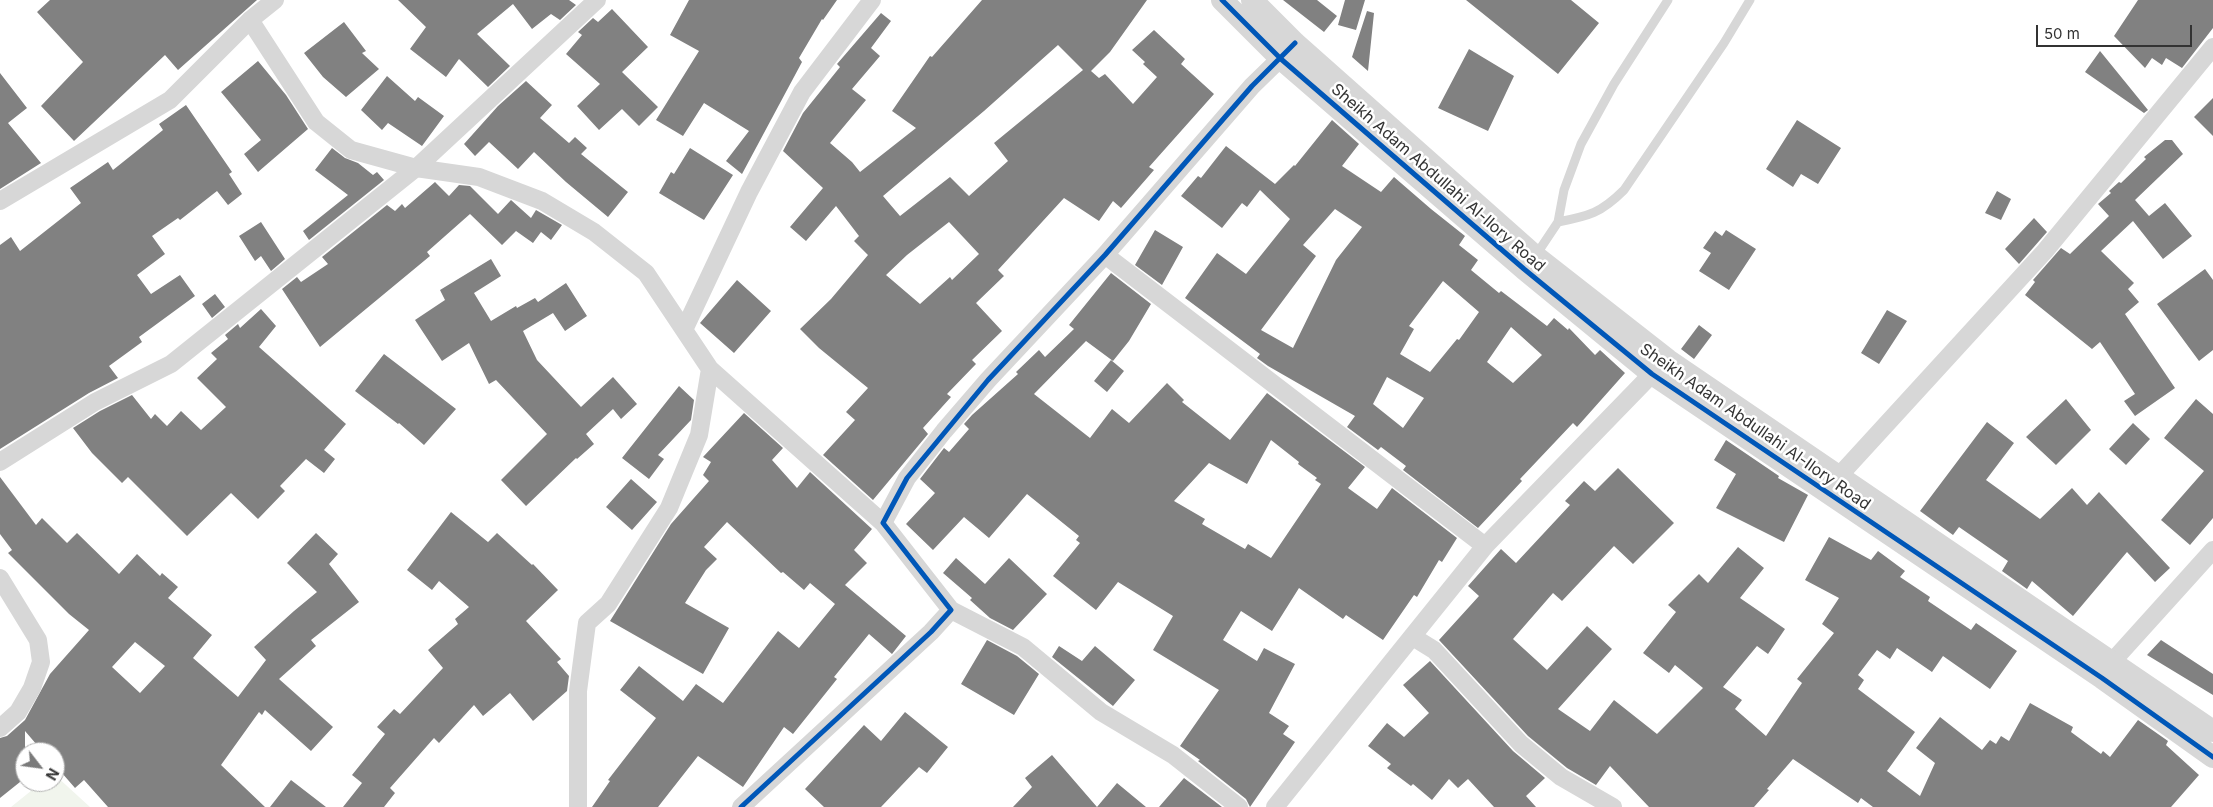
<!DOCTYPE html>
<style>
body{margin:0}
#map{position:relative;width:2213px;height:807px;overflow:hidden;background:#fff;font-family:Inter,sans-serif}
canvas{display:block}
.north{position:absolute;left:15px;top:742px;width:50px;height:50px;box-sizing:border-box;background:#fff;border:1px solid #adadad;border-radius:50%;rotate:120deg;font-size:14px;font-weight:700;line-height:20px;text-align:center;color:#333}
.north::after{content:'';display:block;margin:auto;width:18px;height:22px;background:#7a7a7a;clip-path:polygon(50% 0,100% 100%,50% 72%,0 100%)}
.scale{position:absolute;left:2036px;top:25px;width:156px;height:22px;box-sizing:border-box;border:2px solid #333;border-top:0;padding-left:6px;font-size:15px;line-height:18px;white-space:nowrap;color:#333;-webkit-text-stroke:4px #fff;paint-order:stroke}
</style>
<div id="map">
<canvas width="2213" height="807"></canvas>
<div class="north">N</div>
<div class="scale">50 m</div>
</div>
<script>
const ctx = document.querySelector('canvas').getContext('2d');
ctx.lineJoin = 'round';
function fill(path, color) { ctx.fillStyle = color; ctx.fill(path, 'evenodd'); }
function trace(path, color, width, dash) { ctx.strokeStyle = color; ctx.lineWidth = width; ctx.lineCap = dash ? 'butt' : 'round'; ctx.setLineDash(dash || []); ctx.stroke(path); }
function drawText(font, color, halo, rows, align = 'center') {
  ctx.font = font + ' Inter,sans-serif'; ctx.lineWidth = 5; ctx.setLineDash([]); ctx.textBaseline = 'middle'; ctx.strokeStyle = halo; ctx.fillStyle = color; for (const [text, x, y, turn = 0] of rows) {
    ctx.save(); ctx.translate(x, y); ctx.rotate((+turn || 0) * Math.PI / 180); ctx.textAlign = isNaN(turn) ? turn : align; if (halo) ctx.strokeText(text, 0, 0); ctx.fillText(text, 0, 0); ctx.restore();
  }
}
const green = new Path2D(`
 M55 775 90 807H11L42 782H55Z`);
const building = new Path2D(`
 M50 0H257L178 70 165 55 74 141 41 106 83 62 37 12Z
 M398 0H569L576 5 560 20 551 14 532 29 513 4 477 34 510 66 488 87 459 59 446 77 410 49 426 27Z
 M689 0H837L823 20 822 19 799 58 802 62 742 174 726 161 749 131 704 103 683 136 656 120 699 51 670 35Z
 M982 0H1147L1110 52 1091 71 1099 78 1105 74 1133 104 1157 77 1143 64 1145 62 1132 50 1154 30 1185 59 1181 64 1214 94 1149 167 1154 170 1121 208 1113 201 1099 221 1064 198 998 270 1004 276 976 303 1002 331 972 360 976 364 947 394 951 397 923 428 928 434 873 500 823 455 855 420 846 412 868 388 819 348 800 329 831 299 868 255 854 241 859 236 836 206 806 241 790 227 823 188 783 151 803 113 840 67 837 64 881 13 891 21 871 48 880 56 852 89 866 100 830 143 852 162 860 172 916 128 892 111 930 56 932 57ZM1058 45 1083 70 994 143 1008 161 969 196 950 177 900 216 883 196 984 111ZM949 222 979 254 952 280 950 277 920 304 886 275 907 255Z
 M1283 0H1317L1337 16 1324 32Z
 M1345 0H1365L1356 30 1338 25Z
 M1466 0H1571L1599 23 1558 74Z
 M2138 0H2213V28L2182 68 2166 58 2162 65 2152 58 2145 68 2114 36Z
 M612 9 648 47 622 72 658 107 639 126 622 109 599 130 577 106 600 84 566 54 582 35 578 32 593 18 598 22Z
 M1367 11 1374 13 1368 71 1352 57Z
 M344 22 366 51 362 53 379 69 346 97 323 77 304 53Z
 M1469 49 1514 76 1488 131 1438 108Z
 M2100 51 2148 110 2144 113 2085 72Z
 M258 61 286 95 308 129 258 172 244 154 261 140 221 92Z
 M0 73 27 108 8 123 41 163 0 189Z
 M387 76 415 101 418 97 444 116 422 146 388 123 382 130 361 110Z
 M526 81 552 105 540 118 569 143 575 137 587 148 581 154 628 192 608 217 566 182 534 152 518 169 489 142 475 156 464 144 498 106Z
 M2213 98V136L2194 117Z
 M186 105 232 172 229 174 242 194 228 205 217 191 180 220 178 218 152 236 165 254 137 275 151 294 180 275 195 296 139 337 142 342 109 366 118 378 89 393 0 449V245L11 237 20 251 81 203 70 188 108 162 113 170 163 130 159 124Z
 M1332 120 1359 144 1342 166 1381 192 1394 177 1431 209 1465 236 1459 245 1478 260 1471 270 1499 293 1501 291 1547 326 1554 318 1568 330 1569 328 1595 355 1600 350 1625 373 1577 427 1573 423 1520 479 1522 481 1478 528 1403 470 1406 466 1381 447 1378 450 1347 427 1355 416 1268 366 1257 358 1260 354 1185 298 1217 253 1246 274 1290 219 1260 190 1247 207 1242 203 1222 228 1181 196 1198 176 1201 178 1226 146 1275 184 1294 165 1295 166ZM1335 209 1362 227 1336 260 1293 348 1261 330 1316 256 1303 245ZM1443 281 1479 312 1459 340 1457 339 1430 372 1400 354 1414 329 1409 326ZM1511 327 1542 355 1513 383 1487 362ZM1387 377 1424 398 1403 428 1373 404Z
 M1797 120 1841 148 1818 184 1801 174 1793 187 1766 169Z
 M2165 140H2172L2183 154 2135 200 2149 216 2165 203 2192 236 2163 259 2133 221 2101 251 2134 283 2128 289 2139 302 2125 314 2175 388 2135 416 2124 401 2135 394 2100 342 2092 349 2025 295 2035 282 2033 280 2061 248 2070 254 2109 216 2098 204 2111 193 2109 191 2119 182 2121 183 2146 159 2144 157Z
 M332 148 345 158 358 163 373 175 377 172 384 180 309 240 303 231 348 195 315 170Z
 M690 148 733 175 704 220 659 193 671 172 674 174Z
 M435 182 449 196 459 185 470 186 498 214 511 200 531 218 536 210 562 225 551 240 541 232 533 243 516 231 502 245 470 214 427 252 430 256 320 347 282 289 297 277 301 282 328 264 322 257 387 205 395 211 402 204 405 208Z
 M1997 191 2011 199 2001 220 1985 213Z
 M2034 218 2047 232 2019 264 2005 249Z
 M261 222 285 259 271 271 261 256 255 261 239 236Z
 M1155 230 1183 247 1162 285 1135 265Z
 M1726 230 1756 249 1729 290 1699 271 1711 253 1703 248 1715 231 1722 236Z
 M491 259 501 276 474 293 491 321 516 306 517 308 535 298 538 302 566 283 587 316 565 331 553 313 523 331 537 360 581 407 613 377 637 404 621 419 613 409 586 434 594 444 577 459 576 458 526 506 501 480 547 434 496 380 489 384 469 343 442 361 415 320 445 300 440 290Z
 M2205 269 2213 280V350L2199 361 2157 304Z
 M1111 273 1151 304 1129 341 1113 361 1086 341 1034 394 1090 438 1112 409 1129 423 1167 383 1184 400 1182 402 1230 440 1267 393 1365 467 1348 488 1377 509 1392 488 1457 538 1442 562 1439 560 1417 597 1414 595 1383 640 1346 615 1343 619 1299 588 1272 631 1241 611 1223 640 1257 661 1264 648 1295 664 1269 713 1289 726 1283 734 1295 742 1250 807 1246 799 1198 761 1200 760 1180 746 1219 690 1153 650 1173 616 1118 582 1096 610 1053 576 1080 543 1076 540 1079 536 1027 494 989 538 964 517 933 550 906 524 935 493 920 479 944 448 949 452 969 429 964 424 972 415 1018 374 1016 372 1039 350 1045 357 1074 329 1069 325ZM1271 440 1299 462 1298 464 1317 478 1315 480 1321 484 1271 558 1248 544 1245 549 1202 524 1205 519 1174 501 1209 463 1247 484Z
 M737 280 771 311 734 353 700 323Z
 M215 294 225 307 212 318 202 304Z
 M261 309 276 326 259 347 346 424 324 450 335 459 324 473 306 459 280 486 285 491 258 519 231 493 187 536 128 477 122 483 92 453 73 428 100 411 132 395 151 419 155 414 167 426 181 411 201 430 226 407 197 378 217 359 211 353 228 339 225 335 238 324 240 328Z
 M1887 310 1907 321 1879 364 1861 353Z
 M1699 325 1712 335 1694 359 1681 349Z
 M384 354 456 409 424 445 399 423 398 424 355 391Z
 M1111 360 1124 371 1107 392 1094 381Z
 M679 386 694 400 691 420 658 455 664 459 649 479 622 458Z
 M2066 399 2091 430 2056 465 2026 437Z
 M2196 399 2213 414V518L2190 545 2161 520 2204 471 2164 438Z
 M744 413 783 448 772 460 797 488 810 472 872 529 854 550 867 563 845 585 906 636 892 654 869 634 834 677 837 679 793 734 784 727 743 787 698 756 658 807H592L610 781 608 780 656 718 620 690 639 666 683 701 696 684 723 703 778 631 799 648 835 604 810 583 804 590 783 572 781 573 727 522 704 547 717 559 706 570 685 603 729 628 703 674 610 621 671 524 709 481 703 475 711 462 703 457Z
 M1987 422 2014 443 1986 480 2040 519 2072 488 2087 505 2099 492 2170 568 2155 582 2127 552 2073 616 2032 581 2027 589 2002 571 2008 561 1959 527 1953 535 1920 511Z
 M2133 423 2150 439 2126 465 2109 449Z
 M1726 440 1779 476 1778 478 1808 495 1784 542 1716 508 1736 474 1714 460Z
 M1618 468 1674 523 1633 564 1614 546 1562 601 1553 593 1513 639 1547 670 1587 626 1612 649 1558 709 1590 731 1614 700 1657 734 1703 688 1675 665 1669 673 1643 653 1676 612 1668 605 1699 574 1708 583 1738 547 1764 568 1740 598 1785 629 1768 654 1757 646 1723 687 1742 700 1735 709 1766 736 1802 683 1797 679 1834 633 1822 624 1839 598 1805 580 1829 537 1871 560 1878 551 1905 571 1900 577 1930 597 1928 601 1971 630 1976 623 2017 651 1990 689 1943 656 1932 672 1897 648 1890 659 1877 650 1858 675 1864 680 1858 689 1915 732 1887 771 1920 796 1935 763 1916 748 1940 717 1982 750 1990 740 1996 744 2001 736 2009 741 2030 703 2073 727 2071 732 2101 754 2103 751 2110 757 2138 720 2168 741 2166 745 2199 775 2171 807H1873L1861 798 1858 803 1793 759 1767 789 1769 790 1754 807H1649L1610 766 1596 785 1567 768 1528 736 1439 640 1479 596 1468 586 1501 549 1516 563 1570 505 1565 501 1584 481 1595 491Z
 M0 477 36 525 42 518 67 543 77 533 119 574 137 554 160 576 162 573 178 587 168 598 212 635 193 658 238 697 266 660 254 647 294 611 317 592 287 563 316 533 338 554 329 564 359 602 311 640 316 646 279 679 333 727 311 751 265 710 262 715 259 712 221 765 265 807H108L84 780 75 788 55 765V752H43L25 731V778L0 798V738L7 736 25 720 50 674 89 630 69 614 8 553 12 550 0 534ZM135 642 165 666 140 693 112 667Z
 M631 479 657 502 632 530 606 507Z
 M451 512 488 542 497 533 532 565 533 564 558 590 526 621 561 659 557 662 569 676 567 691 533 721 510 693 483 716 474 705 439 743 434 738 390 788 395 793 384 807H343L362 783 352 775 385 734 377 727 394 709 400 714 443 668 428 650 458 624 455 619 469 607 439 581 432 590 407 570Z
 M956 558 985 584 1009 558 1047 594 1013 630 990 618 970 600 972 598 943 573Z
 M987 640 1017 656 1039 674 1014 715 961 684Z
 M2161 640 2213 674V695L2147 655Z
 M1059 646 1082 661 1095 646 1135 680 1113 706 1052 657Z
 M1430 661 1513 751 1545 778 1526 796 1536 807H1494L1468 779 1458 788 1449 779 1432 800 1413 784 1411 786 1387 768 1391 764 1368 746 1387 723 1404 737 1429 713 1403 685Z
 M905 712 948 747 927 773 919 767 881 807H824L805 789 864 725 881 741Z
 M1052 755 1097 807H1013L1032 787 1025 778Z
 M1184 778 1222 807H1159Z
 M291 780 326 807H270Z
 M1117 783 1146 807H1097Z`);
const service = new Path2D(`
 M1558 222C1589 216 1601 213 1624 190L1724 43 1750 0
 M1536 255 1558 222 1564 190 1581 144 1614 84 1668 0`);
const minor = new Path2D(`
 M250 20 316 122 351 150 416 168 479 177 542 201 594 232 646 273 710 369 883 523
 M0 201 170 100 250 20 275 0
 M1105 255 1485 546
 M684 330 749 192 802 92 872 0
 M0 462 95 402 171 364 416 168 597 0
 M1838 477 2045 251 2213 47
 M0 578 38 640 41 662 32 688 18 712 0 728
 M951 610 1023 647 1101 712 1173 755 1239 807
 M1413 637 1434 650 1521 744 1561 777 1613 807
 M2111 663 2213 550
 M578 807V691L587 623 608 604 669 508 699 435 710 369
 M741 807 931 632 951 610 883 523 907 478 944 431 988 380 1105 255 1252 86 1288 51
 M1275 807 1485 546 1652 374`);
const tertiary = new Path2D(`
 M1222 0 1281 59 1524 269 1652 374 2102 678 2213 757
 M1252 0 1295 43 1535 256 1668 360 2213 731`);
const cycleway = new Path2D(`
 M1222 0 1281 59 1524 269 1652 374 2102 678 2213 757
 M741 807 931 632 951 610 883 523 907 478 988 380 1105 255 1252 86 1295 43`);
const streetNames = [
 ["Sheikh Adam Abdullahi Al-Ilory Road",1438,178,41],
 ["Sheikh Adam Abdullahi Al-Ilory Road",1755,427,35]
];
fill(green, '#f1f5ed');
fill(building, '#818181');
trace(service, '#d7d7d7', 9);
trace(minor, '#d7d7d7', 18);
trace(tertiary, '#d7d7d7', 22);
trace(cycleway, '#0057b8', 5);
drawText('16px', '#333', '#fff', streetNames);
</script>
